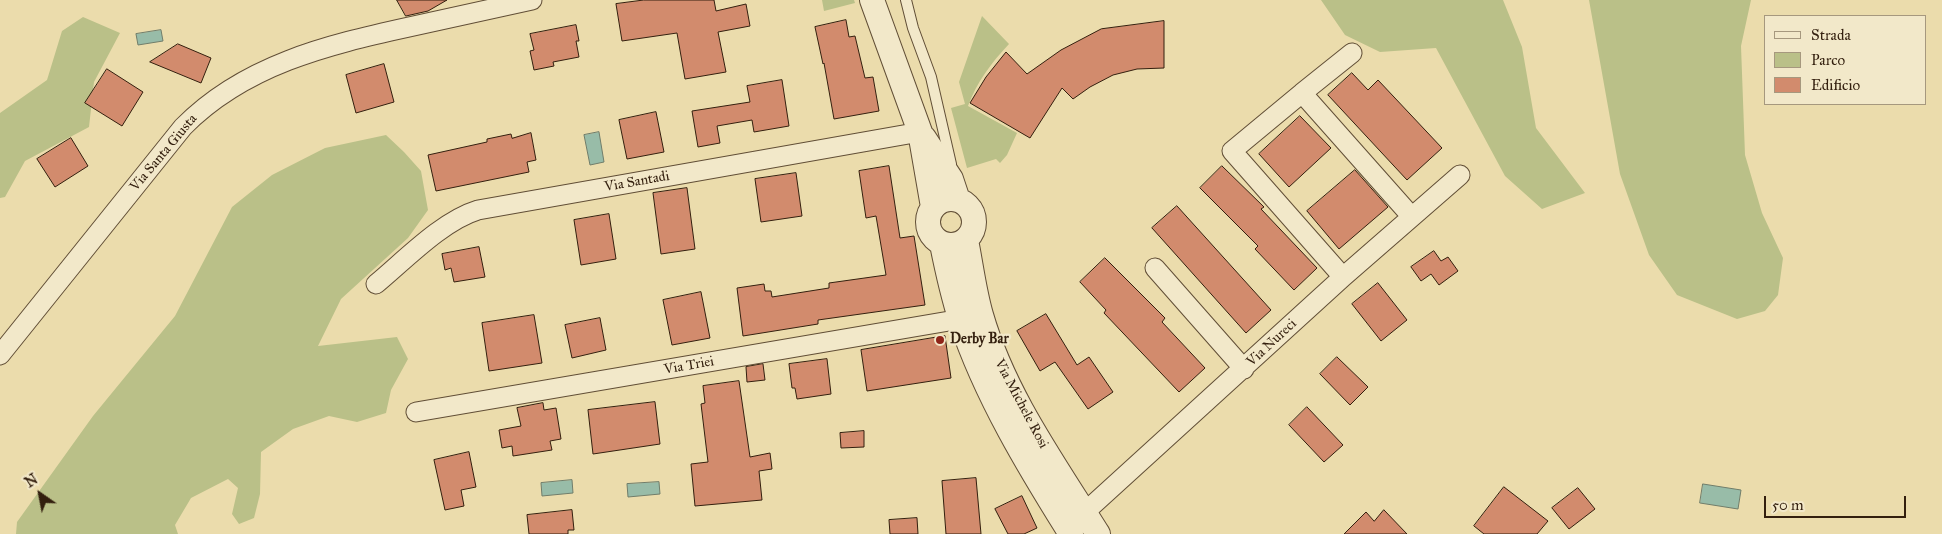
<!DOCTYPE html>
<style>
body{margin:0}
#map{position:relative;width:1942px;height:534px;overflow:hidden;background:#ebdcac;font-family:"IM FELL Great Primer",serif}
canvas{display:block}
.legend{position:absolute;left:1764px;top:15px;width:162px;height:90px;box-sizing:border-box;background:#f2e8c9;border:1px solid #a6987e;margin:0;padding:6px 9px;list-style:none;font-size:15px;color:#331f0e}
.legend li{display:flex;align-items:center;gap:10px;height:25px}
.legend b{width:25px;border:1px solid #a6987e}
.north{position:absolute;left:15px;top:469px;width:50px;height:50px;-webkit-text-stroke:4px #f2e8c9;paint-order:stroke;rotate:327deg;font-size:14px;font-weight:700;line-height:20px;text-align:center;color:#331f0e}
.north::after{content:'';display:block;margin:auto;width:18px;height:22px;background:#331f0e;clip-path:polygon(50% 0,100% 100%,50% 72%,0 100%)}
.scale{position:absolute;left:1764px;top:496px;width:142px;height:22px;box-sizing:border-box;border:2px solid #331f0e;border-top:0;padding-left:6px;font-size:15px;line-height:18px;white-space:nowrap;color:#331f0e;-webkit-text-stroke:4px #f2e8c9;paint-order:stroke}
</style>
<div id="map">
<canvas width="1942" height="534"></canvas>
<ul class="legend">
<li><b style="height:6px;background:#f2e8c9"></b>Strada</li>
<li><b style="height:14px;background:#bac088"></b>Parco</li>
<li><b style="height:14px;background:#d28b6d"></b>Edificio</li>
</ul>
<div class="north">N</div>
<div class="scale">50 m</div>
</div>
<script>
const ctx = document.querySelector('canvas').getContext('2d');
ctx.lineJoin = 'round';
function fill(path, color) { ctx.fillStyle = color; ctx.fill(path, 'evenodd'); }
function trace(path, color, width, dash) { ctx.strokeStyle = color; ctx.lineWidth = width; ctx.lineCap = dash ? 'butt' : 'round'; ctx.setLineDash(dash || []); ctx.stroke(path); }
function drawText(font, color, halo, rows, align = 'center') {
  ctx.font = font + ' "IM FELL Great Primer",serif'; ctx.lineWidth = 4.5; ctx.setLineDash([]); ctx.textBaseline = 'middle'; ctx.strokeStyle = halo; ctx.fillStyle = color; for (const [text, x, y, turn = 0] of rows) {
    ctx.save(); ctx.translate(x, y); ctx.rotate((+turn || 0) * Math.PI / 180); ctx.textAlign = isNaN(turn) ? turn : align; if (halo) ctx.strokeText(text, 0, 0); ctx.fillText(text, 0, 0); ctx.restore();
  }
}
const green = new Path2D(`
 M822 0H854L855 3 824 11Z
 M1321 0H1503L1522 47 1536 128 1585 193 1542 209 1505 176 1436 48 1380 52 1345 35Z
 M1589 0H1751L1741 46 1745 155 1762 213 1783 258 1778 295 1765 311 1737 319 1677 295 1649 255 1620 174Z
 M982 16 1009 44C991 63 977 82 968 106L1017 133 1007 155 1000 163 996 159 967 168 951 108 965 104 959 82Z
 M83 17 120 33 94 82 89 127 25 161 5 197 0 198V113L47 80 62 31Z
 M386 135 404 152 421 171 428 210 408 238 341 299 318 346 397 337 408 359 391 390 386 413 357 422 329 416 293 429 261 452 260 494 254 518 239 524 232 514 238 488 228 479 191 498 175 525 178 534H16L17 522 93 416 175 316 232 207 272 175 325 148Z`);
const water = new Path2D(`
 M161 30 163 41 138 45 136 34Z
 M599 132 604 162 590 165 584 135Z
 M572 480 573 493 542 496 541 483Z
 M659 482 660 494 628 497 627 484Z
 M1703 484 1741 490 1738 509 1700 503Z`);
const building = new Path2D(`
 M397 0H447L428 11 406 16Z
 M644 0H714L716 11 746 4 750 26 718 32 726 72 685 79 677 33 622 41 616 4Z
 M846 20 849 37 855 36 865 78 873 77 879 111 834 119 824 63 823 64 815 27Z
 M1164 21V68L1137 69 1113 75 1090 87 1073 99 1062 88 1030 138 970 103 986 77 1006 52 1027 74 1061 50 1101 29Z
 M576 25 579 41H576L579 57 553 62 554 66 534 70 530 51 534 50 530 34Z
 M178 44 211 58 201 83 150 62Z
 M384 64 394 102 356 113 346 75Z
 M107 69 143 92 122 126 85 103Z
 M1352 73 1368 90 1378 80 1442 148 1407 180 1328 95Z
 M782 80 789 126 754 132 752 120 717 126 720 143 698 147 692 111 750 102 747 86Z
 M656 112 664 152 627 159 619 120Z
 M1300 116 1331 148 1289 187 1259 154Z
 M531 133 536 160 527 162 529 172 436 191 428 155 487 142V139L511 134 512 138Z
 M71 138 88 166 55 187 37 159Z
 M889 166 900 238 914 236 925 305 818 320V324L743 336 737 288 764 284 765 291H771L772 297 829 288V283L886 275 876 216 866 218 859 171Z
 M1222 166 1264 207 1261 209 1317 268 1294 290 1255 249 1258 246 1200 188Z
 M1355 170 1388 207 1339 249 1307 211Z
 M796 173 802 216 761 222 755 179Z
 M687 188 695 249 661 254 653 193Z
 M1177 206 1271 310 1246 333 1152 228Z
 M609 214 616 259 581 265 574 220Z
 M479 247 485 277 454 282 451 268 445 270 442 254Z
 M1434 251 1441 261 1448 257 1458 271 1439 285 1431 274 1421 281 1411 267Z
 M1105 258 1165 318 1162 322 1205 368 1179 392 1104 313 1106 310 1080 282Z
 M1378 283 1407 320 1381 341 1352 304Z
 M701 292 710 338 672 345 663 300Z
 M1046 314 1077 365 1089 357 1113 392 1088 409 1055 362 1040 371 1017 331Z
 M534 315 542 363 489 371 482 323Z
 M600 318 606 350 572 358 565 325Z
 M945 336 951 378 867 391 861 350Z
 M1337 357 1368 387 1350 405 1320 374Z
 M827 359 831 394 797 399 795 388H792L789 364Z
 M763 364 765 380 747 382 746 367Z
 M739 381 750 457 770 453 772 469 759 471 762 500 695 506 691 464 708 462 701 404 705 403 703 386Z
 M655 402 660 444 593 454 588 410Z
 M543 403 544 410 556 408 561 439 550 441 552 450 513 456 512 446 502 448 499 430 521 426 517 408Z
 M1307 407 1343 445 1324 462 1289 425Z
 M864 431V447L841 448 840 433Z
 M469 452 476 487 461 490 464 506 445 510 434 460Z
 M976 478 981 534H946L942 481Z
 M1504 487 1548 521 1537 534H1484L1474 526Z
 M1578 488 1595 509 1569 529 1552 508Z
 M1022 496 1037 528 1024 534H1008L995 509Z
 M572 510 574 530H568V534H529L527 515Z
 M1384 510 1407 534H1344L1366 512 1374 521Z
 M917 518 918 534H890L889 520Z`);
const service = new Path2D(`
 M906 0 913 28 931 77 951 164`);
const minor = new Path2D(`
 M1302 93 1352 53
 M1155 268 1244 369
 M1343 277 1232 151 1302 93 1412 217
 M376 284C405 260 442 221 478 210L920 132
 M0 355 183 127C244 65 327 45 409 27 450 18 491 9 532 0
 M416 412 961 319
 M1085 512 1343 277 1460 175`);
const tertiary = new Path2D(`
 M872 0 920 132 933 207
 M924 138 951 179 958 200
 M928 222a23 23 0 1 1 46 0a23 23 0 1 1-46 0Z
 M966 240C971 265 974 291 981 315 1004 395 1055 465 1098 534
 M942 244C947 269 953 296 961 321 986 396 1029 467 1071 534`);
const markers = [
 [940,340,5,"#8f2418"]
];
const streetNames = [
 ["Via Santa Giusta",164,153,-50],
 ["Via Santadi",637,182,-10],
 ["Via Nureci",1272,343,-43],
 ["Via Triei",689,366,-10],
 ["Via Michele Rosi",1021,404,62]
];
const poiNames = [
 ["Derby Bar",950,340]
];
fill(green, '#bac088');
fill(water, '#98bca8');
trace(water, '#707d6a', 1);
fill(building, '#d28b6d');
trace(building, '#331f0e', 1);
trace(service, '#614e36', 12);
trace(minor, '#614e36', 21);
trace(tertiary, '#614e36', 26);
trace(service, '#f2e8c9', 10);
trace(minor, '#f2e8c9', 19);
trace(tertiary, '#f2e8c9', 24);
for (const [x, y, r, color] of markers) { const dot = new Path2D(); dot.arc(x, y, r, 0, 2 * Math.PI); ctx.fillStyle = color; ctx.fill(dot); trace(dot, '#f2e8c9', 2); }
drawText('14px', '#331f0e', '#f2e8c9', streetNames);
drawText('bold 14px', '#331f0e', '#f2e8c9', poiNames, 'left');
</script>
